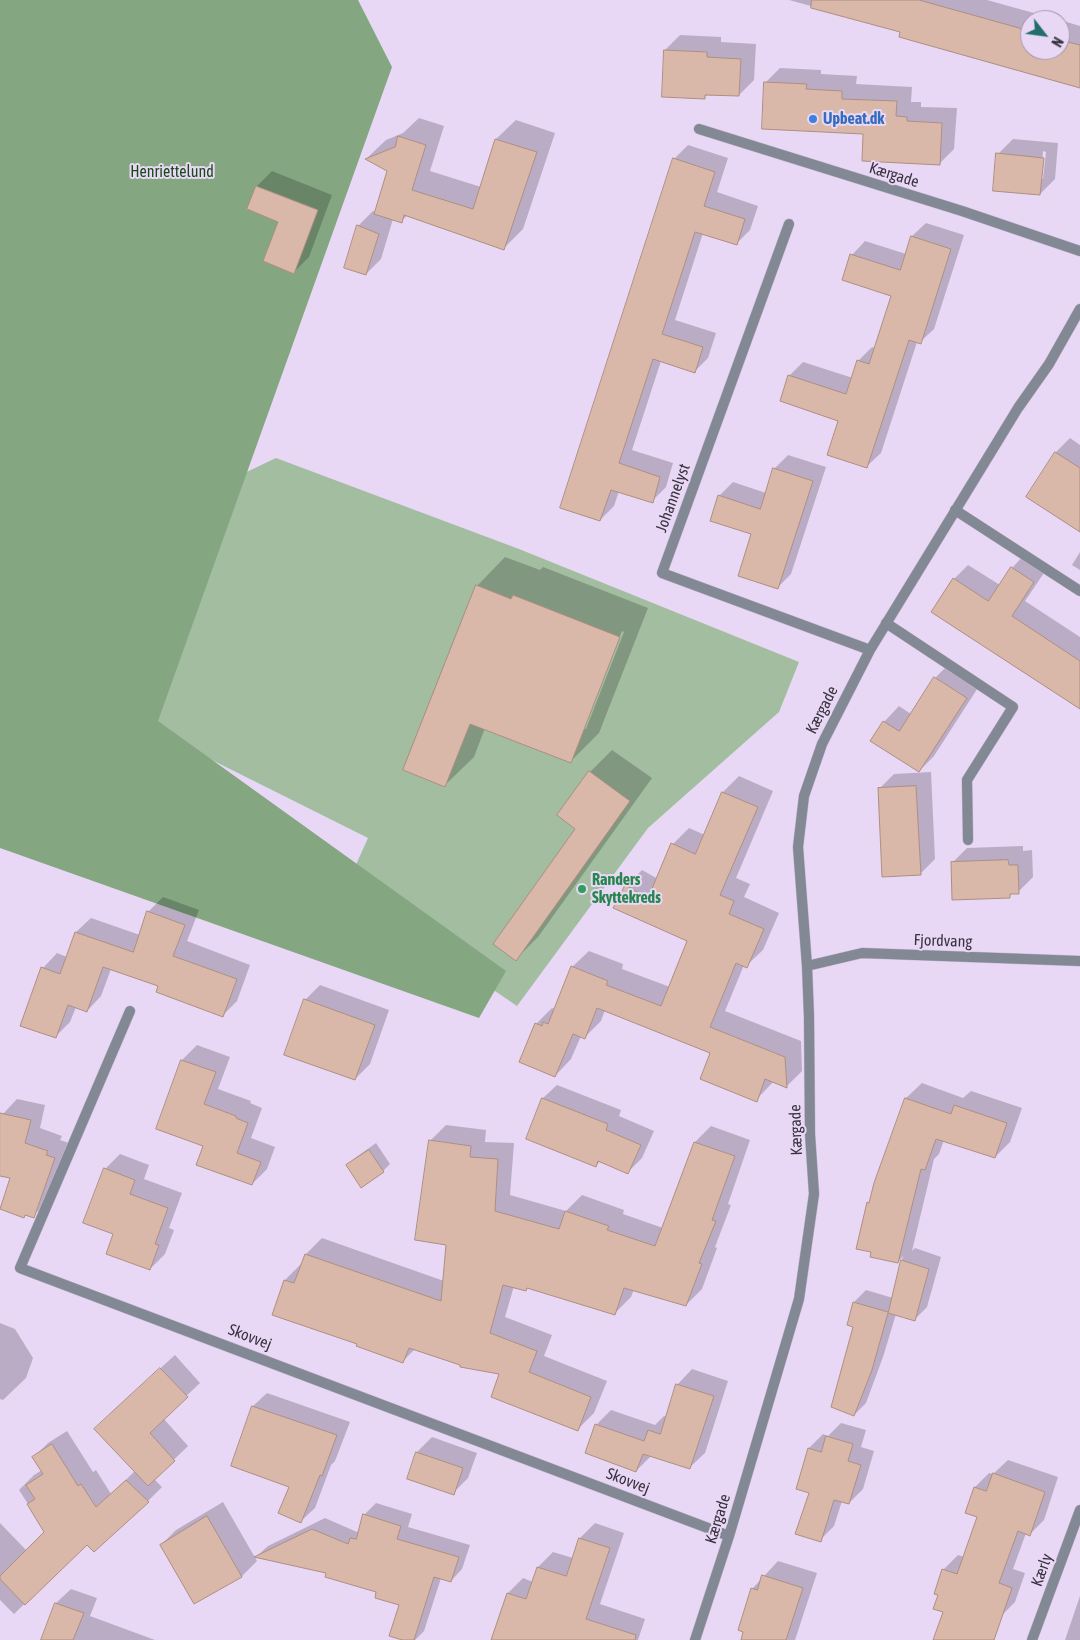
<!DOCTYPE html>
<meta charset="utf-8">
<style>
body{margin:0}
#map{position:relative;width:1080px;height:1640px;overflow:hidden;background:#e8d8f5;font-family:"Asap Condensed",sans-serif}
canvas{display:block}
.north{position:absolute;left:1020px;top:10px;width:50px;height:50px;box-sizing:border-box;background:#e8d8f5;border:1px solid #a296ac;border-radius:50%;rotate:120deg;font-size:14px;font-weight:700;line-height:20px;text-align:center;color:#39323e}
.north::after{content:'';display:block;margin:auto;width:18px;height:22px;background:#236e6d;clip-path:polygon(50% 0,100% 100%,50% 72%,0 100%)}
</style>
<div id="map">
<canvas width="1080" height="1640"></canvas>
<div class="north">N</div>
</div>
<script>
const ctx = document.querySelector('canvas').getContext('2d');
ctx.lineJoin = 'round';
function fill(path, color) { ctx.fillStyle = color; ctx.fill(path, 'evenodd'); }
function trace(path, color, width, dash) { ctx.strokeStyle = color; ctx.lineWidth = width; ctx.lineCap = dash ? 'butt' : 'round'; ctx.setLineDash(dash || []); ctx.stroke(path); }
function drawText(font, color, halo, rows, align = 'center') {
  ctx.font = font + ' "Asap Condensed",sans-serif'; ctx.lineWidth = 4; ctx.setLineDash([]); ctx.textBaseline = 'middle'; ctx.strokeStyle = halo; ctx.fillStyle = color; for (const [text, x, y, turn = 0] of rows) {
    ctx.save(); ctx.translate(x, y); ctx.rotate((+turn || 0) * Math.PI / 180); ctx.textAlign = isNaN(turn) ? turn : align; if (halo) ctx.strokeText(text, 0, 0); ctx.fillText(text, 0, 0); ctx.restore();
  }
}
const green = new Path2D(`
 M276 458 519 549 799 662 779 712 648 828 517 1006 345 889 368 838 154 731 213 488Z`);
const forest = new Path2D(`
 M0 0H358L392 67 158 721 506 971 479 1018 0 848Z`);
const shadow = new Path2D(`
 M789 0H987L1059 20H1030V50H1060V20L1080 26V86L902 31Z
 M680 35 721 37V42L756 44 754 80 739 95 708 94 704 98 665 50Z
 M780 68 821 70V74L857 76 856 84 912 87 911 102H921V107L957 108 954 149 939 164 865 132 765 83Z
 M419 118 444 126 430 171 481 187 496 139 516 120 555 133 523 229 504 248 408 215 401 221 393 219 381 259 366 274 358 226 373 211 376 212 388 171 367 158 386 140 403 133Z
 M1013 139 1058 143 1055 179 1040 194 998 154ZM1043 151 1046 152 1043 179H1041Z
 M688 145 728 158 717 192 758 206 750 230 736 244 703 233 675 320 716 333 708 358 694 372 661 361 632 450 673 463 666 487 652 501 619 491 614 506 600 520 674 159Z
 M272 171 332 195 309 257 294 272 280 221 248 208 257 186Z
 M926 223 964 235 934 329 920 342H917L881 453 867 466 839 420 789 376 803 362 853 378 859 360 872 347 875 348 892 296 852 255 865 241 906 254 912 236Z
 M1070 438 1080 445V530L1027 496 1056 452Z
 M788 455 826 467 791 574 777 588 753 534 719 496 733 482 766 493 774 469Z
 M1080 552V570L1072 565Z
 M1026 553 1048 567 1025 601 1080 637V707L954 579 968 565 1000 585 1012 568Z
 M505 557 540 570 543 567 648 608 599 733 570 762 485 728 474 757 445 785 477 586ZM622 631 624 632 586 729H583Z
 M950 663 981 683 934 756 919 771 872 740 884 722 899 706 911 714 935 678Z
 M612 750 652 778 538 937 516 959 577 828 590 772Z
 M931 772 935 859 920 874 879 789 894 774Z
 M739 776 773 791 736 878 750 884 744 897 779 913 763 950 746 966 744 965 725 1011 801 1041 802 1071 786 1087 774 1081 756 1100 712 1052 605 1010 601 1021 585 1037 581 1036 571 1059 555 1076 536 1024 552 1008 555 1009 572 967 589 951 623 964 622 969 670 987 688 940 626 886 642 870 658 879 673 844 689 828 705 835 723 792Z
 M1023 846V851L1032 850 1033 877 1018 892H1013L1009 897 952 863 967 848Z
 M163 897 199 910 187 941 250 965 237 1001 222 1016 160 985 111 969 101 996 87 1011 76 1007 70 1022 55 1037 43 968 57 953 67 957 76 932 91 918 140 935 148 912Z
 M320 985 389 1010 370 1064 355 1079 305 1000Z
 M197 1045 230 1057 218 1089 251 1101 250 1103 262 1108 251 1138 275 1147 267 1169 252 1184 205 1145 157 1128 182 1060Z
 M922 1083 963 1098 971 1091 1022 1108 1010 1142 995 1157 944 1140 939 1154 934 1159 912 1251 915 1248 941 1257 927 1307 915 1319 896 1314 883 1357 866 1403 854 1415V1302L866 1290 893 1298 903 1256 898 1262 868 1203 871 1201 876 1183 906 1098Z
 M557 1085 621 1110 619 1116 654 1131 642 1158 628 1172 601 1160 596 1166 527 1139 543 1098Z
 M17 1099 45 1105 40 1128 62 1136 60 1140 69 1143 48 1201 33 1216 12 1177 0 1174V1114L2 1115Z
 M446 1125 486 1130 485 1142 514 1143 510 1195 566 1211 582 1195 624 1210 623 1214 663 1228 695 1142 711 1126 750 1140 728 1204 731 1205 715 1247 717 1248 702 1289 686 1305 634 1289 631 1297 615 1313 528 1287 525 1290 514 1286 505 1317 552 1335 544 1356 607 1381 594 1413 578 1429 501 1373 461 1364 415 1349 403 1361 358 1344 285 1280 301 1264 302 1265 306 1254 322 1238 444 1281 447 1244 430 1141Z
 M376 1143 390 1164 383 1171 348 1165 355 1158Z
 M120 1154 149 1165 144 1179 182 1193 169 1228 174 1230 165 1254 150 1269 114 1233 105 1169Z
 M0 1323 15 1329 33 1358 26 1378 3 1400 0 1399Z
 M175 1355 200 1383 163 1418 188 1446 154 1479 162 1487 148 1501 87 1543 14 1614 0 1600V1523L27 1551 46 1532 19 1490 34 1475 42 1470 34 1457 48 1443 67 1431 93 1472 96 1470 111 1494 135 1471 109 1415Z
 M692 1369 728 1381 705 1453 689 1468 652 1455 636 1471 596 1425 611 1410 655 1425 664 1416 667 1417 677 1385Z
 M267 1393 350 1422 335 1461 331 1465 315 1508 301 1521 291 1486 233 1465 253 1406Z
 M841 1423 866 1430 861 1447 874 1451 863 1489 849 1503 842 1501 834 1526 820 1540 810 1492 798 1488 809 1448 823 1434 828 1436Z
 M432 1437 477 1453 468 1478 453 1493 417 1452Z
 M1008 1460 1058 1477 1044 1520 1030 1534 1026 1533 1013 1569 1025 1573 1015 1602 1001 1616 988 1640H934L944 1612 939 1594 943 1570 958 1555 964 1557 978 1516 975 1487 989 1473 993 1474Z
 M223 1502 257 1561 242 1576 195 1602 161 1545 176 1530Z
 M376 1503 412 1514 408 1527 470 1545 462 1569 451 1581 441 1578 424 1631 415 1640H406L401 1604 378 1591 327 1572 257 1556 268 1546 325 1518 357 1532 360 1529 364 1515Z
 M595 1523 624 1533 600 1604 645 1619 638 1640H492L508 1593 523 1578 533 1582 538 1567 553 1552 573 1558 580 1538Z
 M778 1561 817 1573 795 1640H742L752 1589Z
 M71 1589 97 1598 90 1616 155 1640H43L56 1603Z
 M1080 1596V1640H1065Z`);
const building = new Path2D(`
 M812 0H919L1030 31V50H1060V40L1080 45V88L899 37 900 32 811 8Z
 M664 50 707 52V57L741 59 739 96 705 95V99L662 97Z
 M764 82 807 84 806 89 842 91V99L897 101 896 116 907 117V121L942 123 940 165 862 161 863 134 762 129Z
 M398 136 426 145 412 190 473 209 495 139 537 152 504 250 404 215 402 223 374 214 387 171 365 159 395 147Z
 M996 153 1044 158 1040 195 993 191Z
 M673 158 715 172 704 206 745 219 737 245 695 232 662 334 703 347 695 373 653 359 619 463 660 477 653 503 611 490 600 521 560 508Z
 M256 186 318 210 294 274 263 261 278 222 247 209Z
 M357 225 379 234 366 275 344 268Z
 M911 236 951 249 921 344 909 340 867 468 827 455 838 421 780 401 788 375 846 394 857 360 869 364 891 296 842 280 850 254 900 270Z
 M1055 452 1080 468V532L1026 497Z
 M773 468 813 481 778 589 738 576 751 534 710 521 718 495 760 509Z
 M1011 567 1034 582 1012 616 1080 661V709L931 612 953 578 988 601Z
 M476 585 511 599 513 595 620 637 571 763 470 724 445 787 403 770Z
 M934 677 967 698 919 772 870 741 883 721 899 731Z
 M589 771 630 801 516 961 493 944 575 829 557 815Z
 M916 786 921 875 882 877 878 788Z
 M722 792 758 807 720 895 734 901 729 914 764 929 747 968 736 963 710 1027 785 1057 787 1088 765 1079 757 1102 700 1079 710 1053 597 1008 585 1039 573 1034 555 1077 519 1062 535 1023 542 1026 543 1022 548 1024 571 966 608 981 606 985 661 1006 687 941 613 908 625 885 648 898 671 843 695 854Z
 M1008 860 1009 865H1018L1019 894H1010V898L952 900 951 862Z
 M147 911 185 925 173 956 237 979 223 1017 156 992 158 986 103 967 87 1012 68 1005 56 1038 20 1026 41 967 60 974 75 932 133 952Z
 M304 999 375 1025 355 1080 284 1055Z
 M181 1060 216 1072 204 1104 236 1116V1118L248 1123 237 1153 261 1162 252 1185 196 1165 203 1146 156 1129Z
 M542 1098 608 1124 606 1130 641 1145 628 1174 598 1161 596 1167 526 1139Z
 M905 1098 951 1114 954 1105 1007 1123 995 1158 936 1139 925 1170 921 1169 898 1263 870 1257 871 1252 856 1249 867 1202 869 1203 874 1183Z
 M0 1113 31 1120 25 1143 48 1151 46 1155 55 1158 34 1218 25 1215 24 1218 0 1209 10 1178 0 1176Z
 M429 1140 471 1146 470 1157 498 1159 495 1211 559 1229 565 1211 609 1226 607 1230 655 1246 694 1142 735 1156 712 1220 716 1221 699 1263 702 1264 686 1306 624 1288 615 1315 527 1288 526 1291 503 1285 490 1333 537 1351 529 1372 591 1397 578 1431 491 1397 499 1374 460 1367V1365L409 1348 403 1363 356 1346 357 1344 272 1315 284 1280 294 1283 305 1254 441 1301 446 1245 415 1240Z
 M369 1150 384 1172 361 1188 346 1165Z
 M104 1168 135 1180 130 1194 168 1208 155 1244 159 1245 150 1270 106 1254 113 1234 83 1223Z
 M901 1260 929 1269 915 1321 888 1313 872 1370 854 1416 831 1407 853 1327 847 1325 853 1302 888 1312Z
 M160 1368 188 1397 150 1433 175 1461 148 1486 94 1429Z
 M676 1384 714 1396 690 1469 643 1454 636 1472 585 1453 595 1424 644 1441 648 1430 660 1434Z
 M252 1406 337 1435 322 1476 320 1475 301 1523 278 1513 289 1487 231 1466Z
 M826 1436 853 1444 848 1461 861 1465 849 1504 834 1500 821 1542 795 1534 809 1493 796 1489 808 1448 821 1452Z
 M52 1444 78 1486 81 1484 96 1507 126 1480 149 1502 94 1552 87 1545 25 1605 0 1579V1576L44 1532 27 1504 35 1499 26 1485 43 1474 32 1457Z
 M416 1452 463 1468 454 1495 407 1479Z
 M993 1473 1045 1492 1030 1536 1018 1531 999 1583 1012 1588 994 1640H933L943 1612 933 1609 938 1595 934 1594 942 1569 957 1574 977 1517 965 1513 974 1487 986 1491Z
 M363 1514 401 1526 397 1539 459 1557 451 1582 434 1577 414 1640H402L389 1636 399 1605 375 1598 376 1592 325 1577 326 1573 254 1557 312 1529 348 1544 350 1538 356 1539Z
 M207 1516 242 1577 194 1604 160 1545Z
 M579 1538 610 1548 586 1619 636 1635 635 1640H491L507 1593 526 1599 537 1567 566 1576Z
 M762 1575 803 1588 786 1640H741L743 1632 738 1630 751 1588 757 1590Z
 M55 1603 84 1613 73 1640H41Z`);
const street = new Path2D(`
 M699 129 962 211 1080 251
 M789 224 662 573 870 650
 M955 510 1080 591
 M886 623 1013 707 967 780 968 840
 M807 966 862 953 1080 961
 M130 1011 20 1268 729 1536
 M695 1640 729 1536 799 1299 814 1194 810 1134 809 1017 807 966 798 847 804 796 822 744 870 650 1018 408 1049 364 1080 309
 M1032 1640 1080 1510`);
const markers = [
 [813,119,5,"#3f7fe0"],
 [582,889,5,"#2e9e5b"]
];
const shopNames = [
 ["Upbeat.dk",823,119]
];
const parkNames = [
 ["Henriettelund",172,172]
];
const streetNames = [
 ["Kærgade",894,175,17],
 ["Johannelyst",673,498,-70],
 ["Kærgade",822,710,-63],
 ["Fjordvang",943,941,2],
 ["Kærgade",796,1130,-92],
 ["Skovvej",250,1337,21],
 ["Skovvej",628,1481,21],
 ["Kærgade",718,1519,-73],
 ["Kærly",1042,1570,-70]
];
const leisureNames = [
 ["Randers",592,880],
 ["Skyttekreds",592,898]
];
fill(green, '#a2bda0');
fill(forest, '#84a782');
fill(shadow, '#0003');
fill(building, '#d9b8aa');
trace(building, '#ae8e80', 1);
trace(street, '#c5b7d0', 11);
trace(street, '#828894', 10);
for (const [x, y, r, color] of markers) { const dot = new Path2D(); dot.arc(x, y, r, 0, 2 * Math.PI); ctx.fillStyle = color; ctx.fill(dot); trace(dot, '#e8d8f5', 2); }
drawText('bold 16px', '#366cbe', '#e8d8f5', shopNames, 'left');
drawText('16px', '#184a18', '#e8d8f5', parkNames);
drawText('16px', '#39323e', '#e8d8f5', streetNames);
drawText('bold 16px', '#27864d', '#e8d8f5', leisureNames, 'left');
</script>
